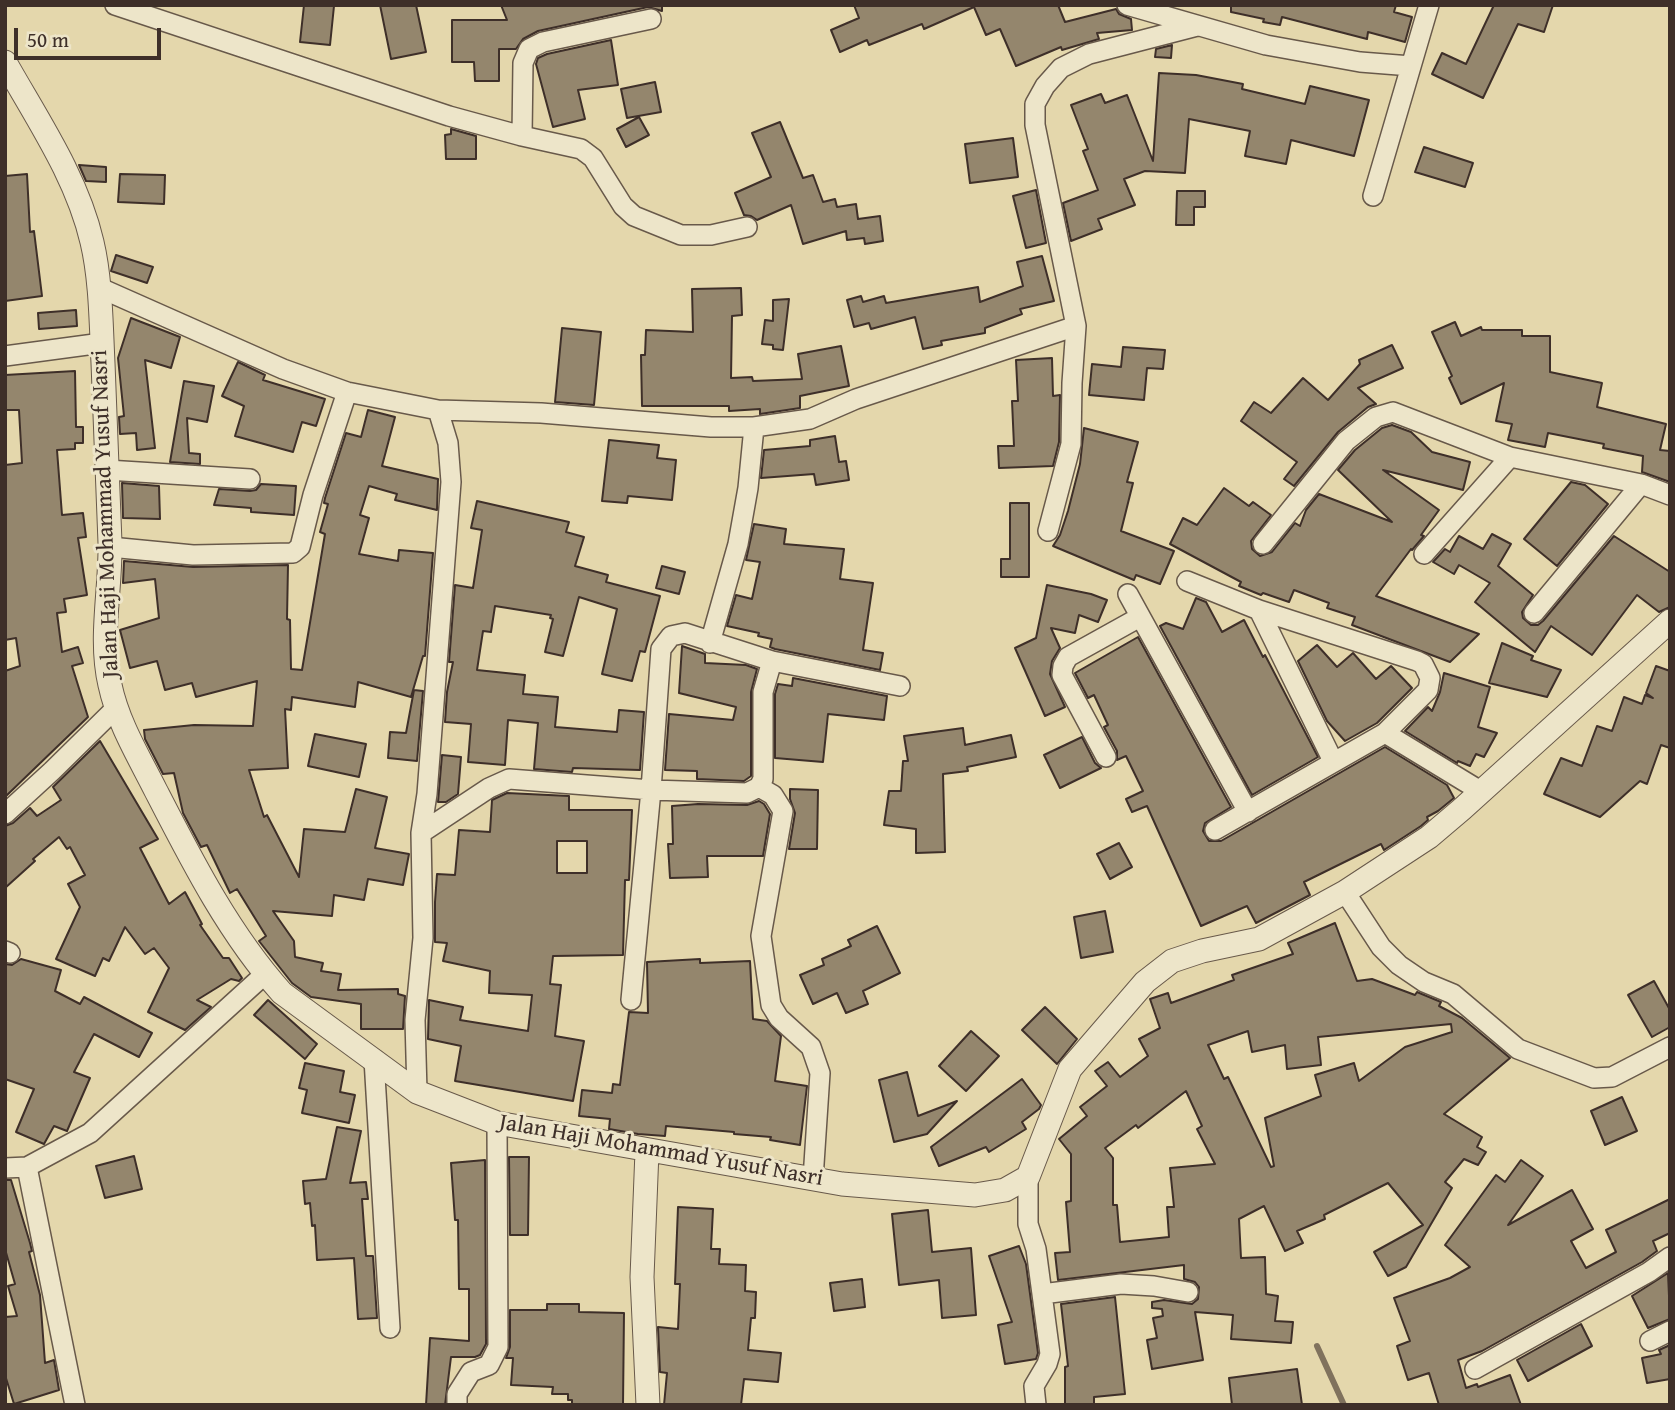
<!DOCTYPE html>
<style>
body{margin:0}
#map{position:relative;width:1675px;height:1410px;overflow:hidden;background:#e4d7ac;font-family:"Gentium Book Plus",serif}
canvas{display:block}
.frame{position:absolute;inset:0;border:7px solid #3e2f29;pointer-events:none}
.scale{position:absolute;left:14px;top:28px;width:147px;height:32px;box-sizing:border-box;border:4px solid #3e2f29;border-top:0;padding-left:9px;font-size:21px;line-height:24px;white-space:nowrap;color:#3e2f29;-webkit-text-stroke:5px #ede5c9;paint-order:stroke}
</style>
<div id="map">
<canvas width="1675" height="1410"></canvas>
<div class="frame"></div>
<div class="scale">50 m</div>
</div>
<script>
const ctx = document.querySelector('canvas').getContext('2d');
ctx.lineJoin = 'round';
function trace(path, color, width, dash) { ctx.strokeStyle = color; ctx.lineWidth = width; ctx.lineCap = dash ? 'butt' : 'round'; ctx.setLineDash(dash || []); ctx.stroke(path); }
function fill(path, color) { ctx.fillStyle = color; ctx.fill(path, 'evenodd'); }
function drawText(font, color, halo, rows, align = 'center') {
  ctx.font = font + ' "Gentium Book Plus",serif'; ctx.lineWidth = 6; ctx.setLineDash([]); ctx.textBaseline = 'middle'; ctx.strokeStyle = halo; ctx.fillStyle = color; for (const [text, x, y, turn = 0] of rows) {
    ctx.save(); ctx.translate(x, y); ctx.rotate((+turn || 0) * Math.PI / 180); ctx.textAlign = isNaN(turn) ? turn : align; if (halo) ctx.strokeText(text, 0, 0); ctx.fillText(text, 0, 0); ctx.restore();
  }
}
const stream = new Path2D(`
 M1317 1346 1344 1405`);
const building = new Path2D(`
 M304 5 334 6 330 45 300 42Z
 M380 5H416L426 52 391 59Z
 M501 5H662V11L648 7 538 31 523 39 516 49H499V81H475L474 62H452V20H507Z
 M854 5H1058L1065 22 1116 9 1119 14 1131 19 1132 30 1097 33 1099 39 1062 50 1061 47 1016 66 1000 29 986 35 974 7 924 29 922 24 869 45 867 40 840 52 831 30 859 18Z
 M1231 5H1396L1394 12 1412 17 1405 42 1368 32 1367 39 1282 17 1280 25 1263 22 1264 19 1231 12Z
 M1494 5H1553L1544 32 1518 24 1483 98 1432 74 1442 53 1466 64Z
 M611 40 618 85 578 90 585 119 553 127 536 64 538 58 547 54Z
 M1172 45 1171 58 1155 57 1156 49Z
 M1159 73 1196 75 1243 84 1242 89 1305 104 1310 86 1369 100 1354 156 1291 140 1286 164 1245 156 1250 131 1189 119 1185 173 1145 171 1124 179 1135 205 1098 219 1102 229 1071 241 1063 203 1098 190 1083 151 1088 149 1071 105 1101 94 1105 103 1127 95 1153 161Z
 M655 82 661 112 627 118 621 89Z
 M639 117 649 135 626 147 617 129Z
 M780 122 803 178 813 175 823 202 835 199 837 207 856 204 858 219 880 216 883 241 865 244 864 238 847 240 846 231 803 244 791 205 757 220 751 216 744 215 735 193 771 177 752 133Z
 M451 129 476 136V159H446L445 135 451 134Z
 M1013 138 1018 177 970 183 965 144Z
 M1424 147 1473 163 1465 187 1415 172Z
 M79 165 106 167V182L86 181Z
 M27 174 30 232 34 231 42 296 5 301V176Z
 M120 174 165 175 164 204 118 202Z
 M1036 190 1046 243 1026 248 1013 196Z
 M1177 191H1205V207H1194V225H1176Z
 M116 255 153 267 147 283 111 271Z
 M1042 256 1054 301 1020 309 1022 314 985 328V333L941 341 942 345 923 349 915 317 871 329 869 323 854 327 847 300 861 296 863 302 884 296 886 303 978 287 980 302 1023 286 1017 262Z
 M741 288 742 315 732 316 731 378 752 377 753 381 802 379 798 354 841 346 849 386 800 396V408L760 414V409L729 411V406H642L641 355H645L646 330 693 332 692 289Z
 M789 299 783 350 773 349V345L762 344 765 320 773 321V300Z
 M76 310 77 326 39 329 38 313Z
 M131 318 180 337 171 368 145 360 155 448 137 450 136 433 120 434 119 417 124 416 118 358Z
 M1455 322 1461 336 1481 327 1482 330H1522V336H1550V372L1602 383 1597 407 1666 424 1660 450 1670 451V482L1642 472 1643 456 1603 448 1604 444 1548 433 1545 447 1508 440 1512 424 1496 421 1504 383 1461 404 1449 378 1452 376 1432 332Z
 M562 328 601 332 594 405 555 402Z
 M1392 345 1403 368 1358 388 1376 404 1368 407 1338 432 1294 486 1284 479 1297 462 1241 421 1254 402 1271 413 1303 378 1328 400 1360 364 1359 360Z
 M1123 347 1165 350 1163 369 1147 368 1144 400 1089 395 1092 364 1121 367Z
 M1052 358 1053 396 1060 395 1059 442 1053 466 999 468 998 446H1014L1012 401H1018L1016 360Z
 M238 362 265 375 263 380 325 399 316 426 302 422 293 452 235 436 244 406 222 396Z
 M75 371 76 427H83V443H75V449L57 450 62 515 83 513 86 537 78 538 87 595 64 599 66 612 57 613 62 652 78 647 83 663 72 666 88 717 5 797V671L20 666 16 638 5 640V465L22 463 19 410H5V375Z
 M184 381 214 386 207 422 187 418 189 453 200 454V464L170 462Z
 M368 410 395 417 382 466 438 479 437 510 395 500 397 494 369 486 360 515 369 518 359 554 398 561 399 550 433 553 425 656H423L411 697 358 682 355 707 292 697 291 710 285 709 288 768 249 770 264 817 267 815 299 877 304 829 345 832 356 789 387 797 375 848 409 854 403 885 368 879 364 900 334 895 332 916 273 911 294 941 295 957 323 963 321 971 341 974 338 990 398 989V994L405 996 403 1029H361V1004L311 997 292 983 259 941 266 936 237 889 230 893 207 845 201 847 183 813 174 773 163 774 145 739 144 730 194 725 253 726 257 681 196 697 192 683 165 690 157 661 130 668 120 630 159 618 155 579 123 583 124 561 193 567 288 565 287 619 290 620 291 669 302 670 325 534 320 532 328 504 324 503 325 498 346 433 361 437Z
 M1392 425 1411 432 1432 452 1470 462 1463 490 1383 470 1439 510 1421 535 1424 536 1412 550 1411 549 1376 596 1479 634 1450 662 1352 625 1355 617 1327 608 1329 603 1294 590 1289 602 1263 593 1261 595 1239 586 1241 582 1170 544 1183 518 1197 525 1224 488 1249 506 1253 502 1271 515 1251 541 1252 549 1260 556 1272 552 1295 523 1300 526 1306 510 1319 494 1392 522 1338 470 1355 450 1382 428Z
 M1084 428 1138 442 1127 482 1133 483 1121 531 1174 551 1160 584 1136 575 1134 580 1053 546 1060 535 1068 511 1080 464Z
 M835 436 839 462 846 461 849 480 816 485 814 474 761 478 764 450 810 446V440Z
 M609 440 659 445 657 458 676 460 672 500 628 496 627 503 602 501Z
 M1571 482 1585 485 1608 504 1557 566 1524 539Z
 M122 483 159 486 160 519 123 518Z
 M261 484 296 486 294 515 251 512V508L214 505 219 489 250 491 256 490Z
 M477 501 569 522 566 532 584 537 575 566 608 575 606 582 660 596 645 652 640 651 632 681 602 674 617 609 579 597 563 656 545 652 553 619 550 618 551 615 495 606 491 632 483 631 477 670 525 675 523 694 558 697 555 727 617 732 619 710 644 712 640 770 573 768 572 772 534 769 538 723 508 720 505 765 468 762 471 724 445 722 447 692 453 662H449L455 585 473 588 482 530 471 528Z
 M1010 503H1029V577H1001V559H1010Z
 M754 524 786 529 784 544 844 549 840 579 873 583 863 650 883 653 880 670 775 649 770 647 772 639 758 636 759 633 727 626 736 595 752 599 760 562 746 560Z
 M1492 534 1511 544 1498 566 1533 595 1522 612 1523 618 1531 625H1538L1543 621 1614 536 1670 572V607L1659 612 1637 595 1592 655 1551 626 1535 652 1475 602 1490 583 1459 565 1454 574 1433 562 1445 549 1450 552 1459 536 1483 549Z
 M662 566 685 572 679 594 656 588Z
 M1047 585 1091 594 1107 600 1098 622 1079 615 1075 633 1051 628 1060 648 1052 661 1050 674 1065 707 1045 716 1015 648 1036 638Z
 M1196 598 1206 602 1222 632 1244 620 1263 657 1265 655 1318 757 1252 795 1160 626 1166 623 1183 629Z
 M1138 637 1231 807 1205 823 1203 831 1209 841H1221L1385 747 1447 785 1454 798 1438 811 1427 817 1428 820 1421 826 1384 850 1381 844 1304 882 1310 895 1256 923 1247 906 1201 926 1147 806 1132 812 1126 799 1143 791 1126 756 1117 760V751L1104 727 1108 725 1094 695 1088 698 1075 673Z
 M1502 643 1533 656 1531 660 1561 670 1547 697 1489 683Z
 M1317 645 1337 667 1353 653 1376 679 1391 666 1412 688 1377 723 1345 741 1327 721 1298 661Z
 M682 646 705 654V663L746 665 757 669 751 692V776L744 781 697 779V771L665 770 669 714 733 720 736 707 679 693Z
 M1656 666 1670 671V748L1661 745 1647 784 1640 781 1600 817 1544 794 1561 758 1582 766 1597 726 1612 731 1624 697 1642 704 1645 695 1653 698 1646 693Z
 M1444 673 1490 687 1478 727 1497 733 1484 757 1476 754 1470 766 1458 761 1457 763 1405 731 1428 707 1432 711 1440 692Z
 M793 678 887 696 884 720 828 714 823 762 775 758V694L778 684 792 686Z
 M414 690 423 691 417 761 388 758 390 732 406 733Z
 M963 728 965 745 1011 735 1016 757 967 767 968 771 943 774 945 852 916 853V829L884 825 889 791H901L903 761H908L904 736Z
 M315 734 366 744 359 777 308 766Z
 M1082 737 1095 763 1101 768 1060 788 1044 755Z
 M100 741 158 839 140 848 169 904 185 892 202 924 200 925 223 958H229L242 978 239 981 231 979 197 1000 211 1007 185 1030 148 1012 169 968 154 948 145 954 125 927 109 961 103 958 95 976 56 959 80 907 68 884 85 875 70 847 67 849 59 837 33 859 35 861 5 888V826L13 823 30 808 37 816 61 800 53 787Z
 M442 755 461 757 458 794 446 802H438Z
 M790 789 818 790 817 849H789L795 813 790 799Z
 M507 793 569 796V810H632L629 880H625L623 955 553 956 550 984 561 985 555 1036 584 1041 573 1101 455 1081 461 1046 428 1039 429 1000 463 1007 460 1020 528 1031 532 995 489 993 490 971 443 961 447 943 435 942V902L437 874 455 875 459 830 490 832 492 800ZM557 841H587V873H557Z
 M759 801 764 804 770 814 763 856H707L708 877 670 878 668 844H673L672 806 698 804 747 805Z
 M1119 843 1132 867 1110 879 1097 854Z
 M1105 911 1113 952 1081 958 1074 917Z
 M1335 923 1357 981 1372 979 1415 995 1417 992 1441 1002 1439 1006 1462 1018 1510 1058 1444 1114 1482 1137 1477 1147 1486 1152 1478 1165 1464 1159 1445 1182 1452 1188 1406 1267 1388 1276 1374 1252 1423 1225 1388 1183 1324 1215 1325 1219 1297 1231 1303 1243 1285 1251 1264 1206 1239 1219 1241 1258 1265 1257 1266 1294 1278 1296 1275 1321 1293 1322 1291 1343 1231 1339 1233 1315 1195 1312 1203 1360 1152 1369 1147 1340 1157 1338 1153 1318 1163 1316 1162 1309 1152 1308V1302L1164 1300 1192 1304 1198 1299 1199 1287 1195 1282 1184 1279V1265L1058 1280 1055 1253 1070 1252 1066 1202 1071 1201V1154L1059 1139 1087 1116 1080 1107 1107 1086 1095 1071 1108 1062 1120 1077 1148 1056 1139 1039 1160 1028 1150 999 1168 993 1171 1003 1234 980 1232 975 1293 954 1288 943ZM1451 1024 1452 1032 1405 1047 1359 1081 1354 1063 1315 1075 1321 1096 1265 1118 1274 1166 1271 1167 1228 1077 1224 1079 1208 1045 1248 1031 1252 1052 1285 1045 1287 1069 1321 1065 1318 1037ZM1186 1091 1202 1126 1197 1129 1215 1164 1170 1168 1174 1207H1167L1169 1237 1120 1242 1117 1205H1113V1158L1105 1148 1136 1125 1138 1128Z
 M877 926 900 973 863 991 868 1004 846 1013 837 993 813 1004 800 975 824 965 822 959 851 946 848 940Z
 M21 959 61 970 55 991 80 1004 84 997 152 1033 139 1057 94 1034 74 1072 90 1078 67 1131 54 1126 44 1144 16 1132 34 1089 5 1079V964L12 965Z
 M700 959V963L750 961 753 1019 767 1021 781 1036 775 1081 807 1086 800 1145 770 1140 771 1137 734 1134V1132L666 1126 665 1136 638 1134 609 1129 610 1119 579 1116 582 1090 612 1093 613 1084 620 1085 629 1012 648 1013 647 962Z
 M1654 981 1670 1010V1027L1652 1037 1628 995Z
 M268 1000 317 1044 305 1059 254 1015Z
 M1045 1007 1077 1039 1057 1064 1022 1030Z
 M971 1031 999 1056 966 1091 939 1066Z
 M305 1063 344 1071 340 1092 355 1095 349 1123 302 1113 307 1090 299 1088Z
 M907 1072 918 1116 957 1101 927 1134 894 1142 879 1080Z
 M1022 1079 1041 1105 1039 1109 1022 1122 1026 1129 989 1152 986 1147 939 1166 931 1147Z
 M1622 1097 1637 1131 1605 1145 1591 1111Z
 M337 1127 361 1131 350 1183 366 1182 368 1199H362L366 1256H373L377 1318 358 1319 354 1258 317 1260 315 1225 312 1226 310 1203 305 1204 303 1181 326 1179Z
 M134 1156 142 1189 105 1198 96 1166Z
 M509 1157H529L528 1235H510Z
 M485 1160 486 1344 480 1355 475 1357H451L445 1405H426L430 1338 469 1341V1289H459L458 1220H455L451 1163Z
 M1521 1160 1543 1176 1508 1225 1572 1190 1593 1229 1571 1241 1586 1268 1616 1252 1606 1230 1670 1199V1233L1653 1241 1657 1251 1642 1262 1482 1351 1458 1360 1466 1388 1477 1384 1478 1387 1510 1375 1521 1405H1439L1429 1373 1408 1380 1397 1346 1410 1341 1394 1298 1450 1278 1470 1267 1445 1245 1496 1175 1505 1182Z
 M5 1180H11L30 1243 32 1251 29 1252 40 1295 45 1363 54 1360 59 1390 14 1404 5 1375V1317L17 1316 8 1286 15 1284 5 1249Z
 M678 1207 713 1209 711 1249H720L719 1264 746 1265 745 1291 756 1292 755 1318H751L748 1350 781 1353 778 1382 744 1379 741 1405H664L667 1373 660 1372 658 1327 678 1329 680 1284H675Z
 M928 1210 932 1252 971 1248 976 1315 942 1318 939 1280 899 1285 892 1214Z
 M1019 1246 1026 1264 1038 1353 1036 1359 1005 1364 998 1325 1012 1322 989 1256Z
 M1668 1273 1670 1319 1648 1328 1632 1296Z
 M862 1279 865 1307 834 1311 830 1283Z
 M1115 1297 1125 1394 1094 1397V1405H1065V1367L1068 1366 1061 1304Z
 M547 1304H579V1312L624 1313 623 1405H572V1400H568V1394H552L553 1387 511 1385 513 1358H506L510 1347V1310H547Z
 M1581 1324 1592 1346 1528 1381 1517 1360Z
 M1670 1345V1379L1647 1383 1642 1358 1661 1354 1659 1350Z
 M1297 1369 1302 1405H1232L1229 1378Z`);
const minor = new Path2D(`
 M115 5 449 116 522 136 581 149 593 158 623 206 634 216 681 235H711L747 227
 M1127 5 1266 45 1360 62 1411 66
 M522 136 523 63 529 49 543 42 651 19
 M1373 196 1429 5
 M98 287 283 369 347 392 438 410 541 413 711 427H754L810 419 856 399 1076 326
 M5 356 102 343
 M107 470 250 479
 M1048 531 1071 444 1072 383 1076 326 1035 125V104L1045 86 1061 68 1089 54 1197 26
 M1263 544 1346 441 1376 417 1393 412 1510 457 1641 484 1670 495
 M110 547 193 555 293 553 300 547 313 495 347 392
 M1424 554 1510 457
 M1187 581 1259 610 1417 661 1423 664 1430 678 1428 690 1385 733 1215 830
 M1128 594 1248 812
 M1259 610 1333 761
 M1534 613 1641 484
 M710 643 738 544 748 488 754 427
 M772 661 900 686
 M1385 733 1482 792
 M1106 757 1062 675 1063 666 1068 657 1140 617
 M759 787 773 795 783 811 761 936 771 1005 779 1018 811 1047 820 1073 813 1179
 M5 814 52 771 116 708
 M421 833 427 794 451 482 448 443 438 410
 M1345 892 1381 947 1399 965 1424 982 1453 994 1518 1049 1594 1078 1612 1077 1670 1047
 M5 951 10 953
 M374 1059 390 1328
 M417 1092 415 1020 423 938 421 833 489 788 509 779 651 790 747 793 759 787 763 779V692L772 661 685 633 671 636 661 649 651 790 631 1000
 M27 1167 75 1405
 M5 1168 27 1167 90 1133 265 974
 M1028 1177V1224L1036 1249 1050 1354 1047 1364 1034 1386 1036 1405
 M1042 1294 1121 1284 1154 1286 1188 1292
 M1650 1341 1670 1331
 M1475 1369 1649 1272 1670 1257
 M457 1405V1394L471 1372 489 1365 498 1347 497 1123`);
const tertiary = new Path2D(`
 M5 62C37 119 77 177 92 242 101 280 101 324 103 363 105 423 108 483 110 543 111 589 99 639 110 685 118 723 139 757 156 791 192 861 229 934 282 993L417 1092 497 1123 842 1184 975 1195 1005 1190 1028 1177 1070 1069 1145 982 1172 961 1202 951 1259 939 1345 892 1429 837 1462 809 1670 621
 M647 1151 642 1277 648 1405`);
const streetNames = [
 ["Jalan Haji Mohammad Yusuf Nasri",106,514,-92],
 ["Jalan Haji Mohammad Yusuf Nasri",661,1151,10]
];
trace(stream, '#80725d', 6);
fill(building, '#94866d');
trace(building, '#3e2f29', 2);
trace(minor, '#68594a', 22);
trace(tertiary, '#68594a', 25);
trace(minor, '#ede5c9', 19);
trace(tertiary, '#ede5c9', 23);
drawText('23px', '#3e2f29', '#ede5c9', streetNames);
</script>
